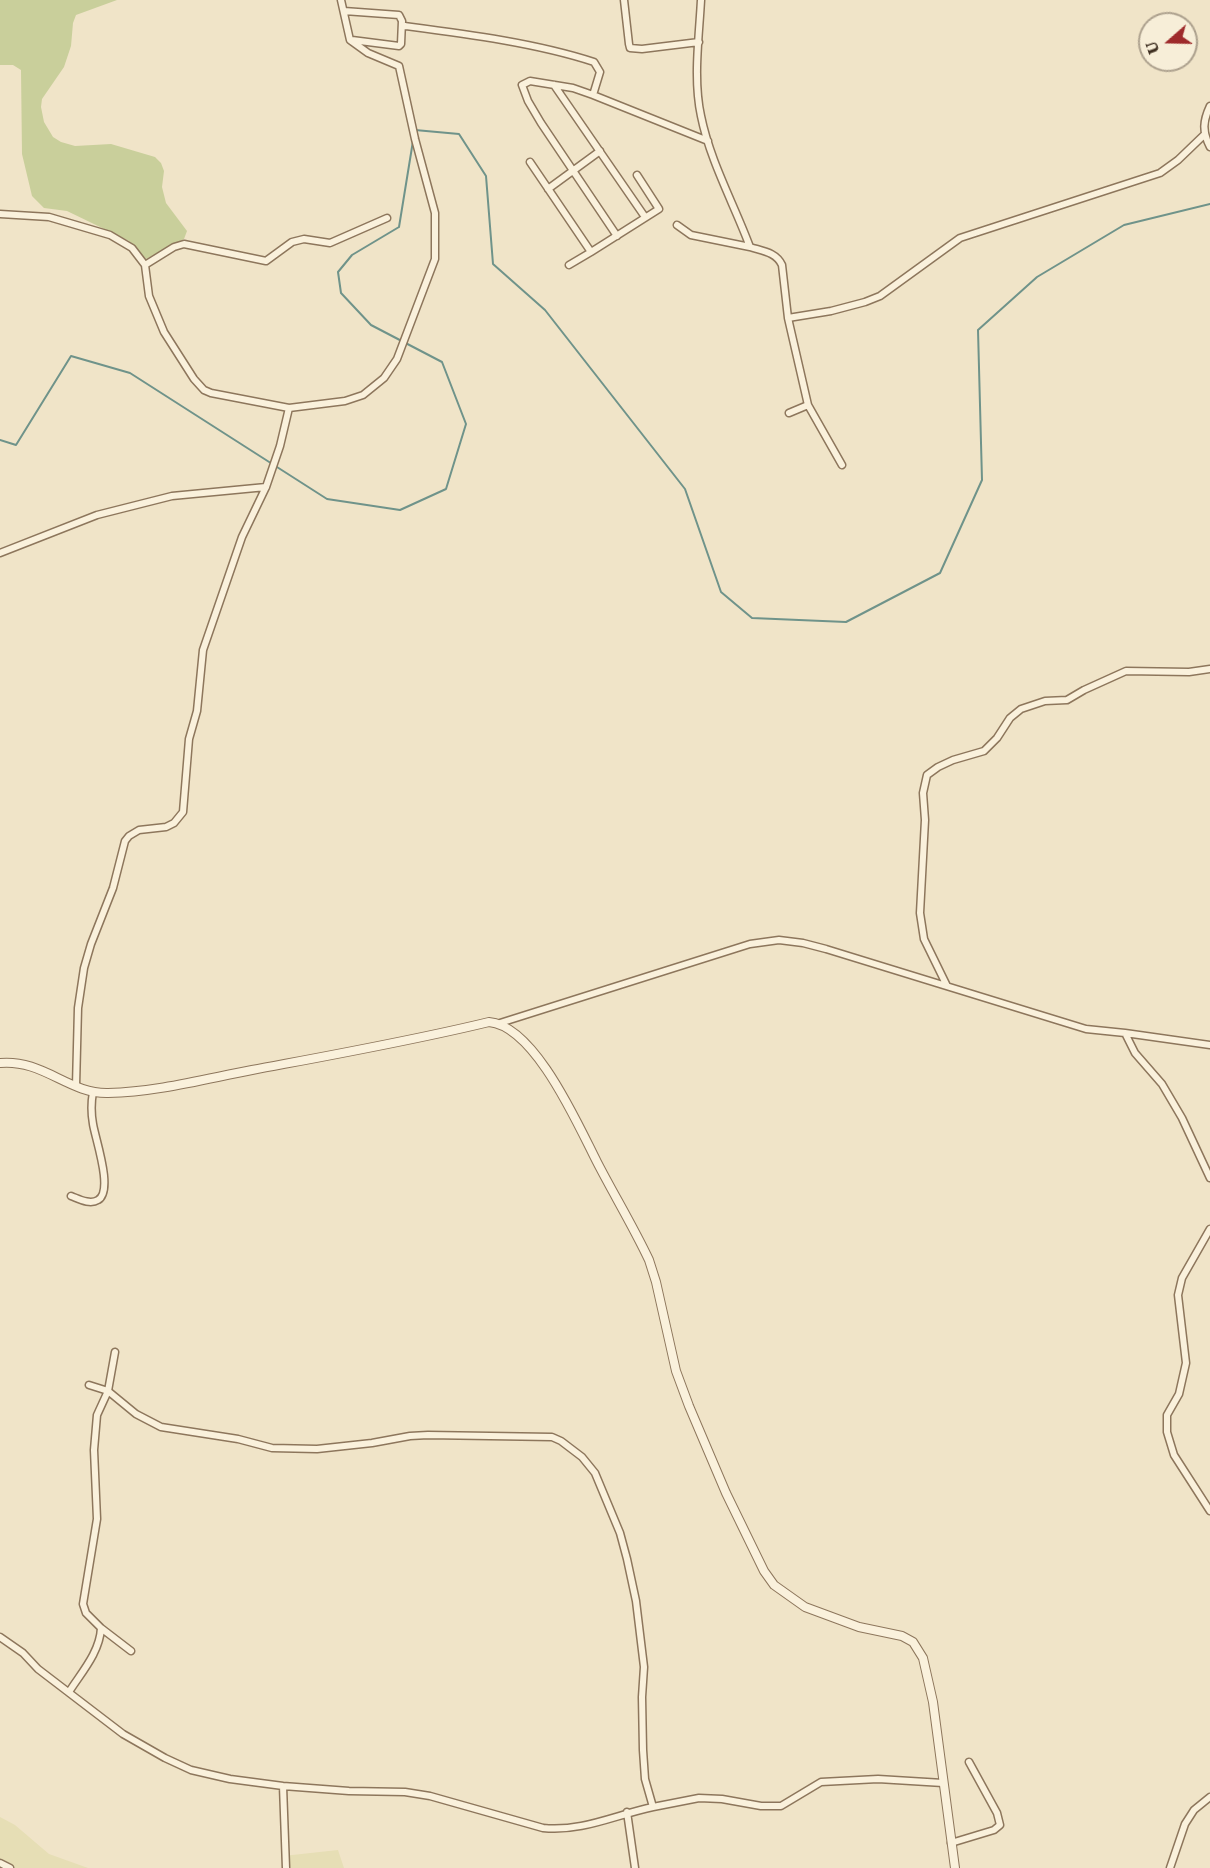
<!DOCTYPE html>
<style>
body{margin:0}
#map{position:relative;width:1210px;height:1868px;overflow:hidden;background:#f0e4c8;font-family:"Roboto Serif",serif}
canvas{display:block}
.north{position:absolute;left:1138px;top:12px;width:60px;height:60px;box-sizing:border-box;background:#f7eed8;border:2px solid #ada18e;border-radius:50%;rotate:250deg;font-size:16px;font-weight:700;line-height:24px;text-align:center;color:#3d2e20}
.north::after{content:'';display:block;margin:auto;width:21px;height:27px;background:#9e2a2b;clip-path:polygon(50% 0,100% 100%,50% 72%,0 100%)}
</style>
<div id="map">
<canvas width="1210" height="1868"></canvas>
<div class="north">U</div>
</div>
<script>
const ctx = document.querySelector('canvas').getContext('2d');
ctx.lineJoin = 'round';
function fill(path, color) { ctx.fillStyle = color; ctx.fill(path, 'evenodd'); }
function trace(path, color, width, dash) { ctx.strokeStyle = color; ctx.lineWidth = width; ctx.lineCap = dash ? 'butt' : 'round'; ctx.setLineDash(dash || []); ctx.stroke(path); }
const farmland = new Path2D(`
 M0 1817 15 1825 49 1854 88 1868H0Z
 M338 1850 344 1868H282L283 1856Z`);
const green = new Path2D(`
 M0 0H117L76 15 73 23 71 46 64 67 42 99 41 107 44 122 53 137 61 142 75 146 111 144 155 157 161 163 164 171 162 187 166 203 187 231 184 239 146 259 129 241 67 211 44 208 32 196 22 154 21 70 13 65H0Z`);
const stream = new Path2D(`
 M415 130 459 134 486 176 493 264 545 310 685 489 721 592 752 618 846 622 940 573 982 480 978 330 1037 277 1124 225 1210 204
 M0 440 16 445 71 356 130 373 327 499 400 510 446 489 466 424 442 362 371 325 341 293 338 272 352 255 399 227 413 141`);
const minor = new Path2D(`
 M624 0 629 44 630 48 642 49 699 42
 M701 0C699 38 693 79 701 116 710 161 734 204 750 247 762 251 776 252 782 265L788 318 831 311 865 302 880 296 960 238 1160 173 1178 160 1204 135
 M344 11 399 15 402 21 401 44 399 46 352 40
 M405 26C466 34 536 43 594 62L600 72 593 95 708 141
 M554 85 645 217
 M593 95 573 88 530 81 522 85 528 101 541 123 617 236
 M1210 106C1203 121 1202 131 1210 147
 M530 162 591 252 659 209 637 175
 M548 189 600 151
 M0 214 49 217 110 235 132 248 145 265 149 296 164 332 194 379 204 390 211 393 289 408
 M677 225 691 235 750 247
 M145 265 174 247 184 244 266 261 292 242 304 239 330 243 387 218
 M569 265 591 252
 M788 318 808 405 842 465
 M789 413 808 405
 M0 553 97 515 172 496 266 487
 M947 986 924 939 920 913 925 820 923 793 927 775 938 767 953 760 984 751 997 738 1010 718 1021 709 1045 701 1067 700 1084 690 1126 671 1189 672 1210 669
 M500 1023 750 944 779 940 803 943 826 949 1086 1029 1125 1033
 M1210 1045 1125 1033 1135 1053 1162 1084 1182 1118 1210 1178
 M76 1086 78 1008 84 968 91 944 113 888 125 841 129 836 139 830 166 827 174 823 183 812 189 739 197 711 203 650 242 537 266 487 280 446 289 408 345 401 363 395 384 378 397 359 435 259V213L415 139 399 66 368 53 350 40 341 0
 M71 1196C79 1199 90 1205 98 1200 114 1191 95 1138 93 1124 91 1113 91 1103 93 1092
 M1210 1229 1182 1278 1178 1295 1186 1363 1179 1394 1167 1415V1432L1174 1455 1210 1511
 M89 1385 108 1391 136 1414 161 1427 238 1439 272 1448 317 1449 372 1443 410 1436 428 1435 552 1437 561 1441 582 1457 595 1473 620 1533 627 1559 636 1601 644 1667 642 1697 643 1750 645 1779 653 1807 699 1798 722 1799 761 1806H781L821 1782 878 1779 943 1783
 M101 1628 131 1651
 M0 1637 23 1653 38 1669 123 1734 165 1758 191 1770 230 1779 283 1786 349 1791 405 1792 430 1796 543 1828C582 1832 615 1815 653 1807
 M69 1692C81 1673 100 1652 101 1628L86 1613 83 1604 97 1519 94 1450 97 1415 108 1391 115 1352
 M283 1786 286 1868
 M627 1812 635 1868
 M951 1843 994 1830 1000 1825 997 1813 969 1762
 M0 1863 10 1868
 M1170 1868 1185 1824 1194 1810 1210 1797`);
const tertiary = new Path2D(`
 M0 1063C43 1059 69 1094 108 1093 156 1092 205 1079 252 1070 332 1055 411 1041 489 1022 535 1026 578 1125 597 1162 614 1195 633 1226 649 1260L656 1282 676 1371 689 1406 726 1493 764 1571 774 1585 805 1607 859 1627 902 1636 913 1642 923 1658 933 1702 955 1868`);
fill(farmland, '#e6deb5');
fill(green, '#c9cf9b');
trace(stream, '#6f938a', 2);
trace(minor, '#8d765c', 9);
trace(tertiary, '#8d765c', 10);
trace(minor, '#faf1dc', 6);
trace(tertiary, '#faf1dc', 8);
</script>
